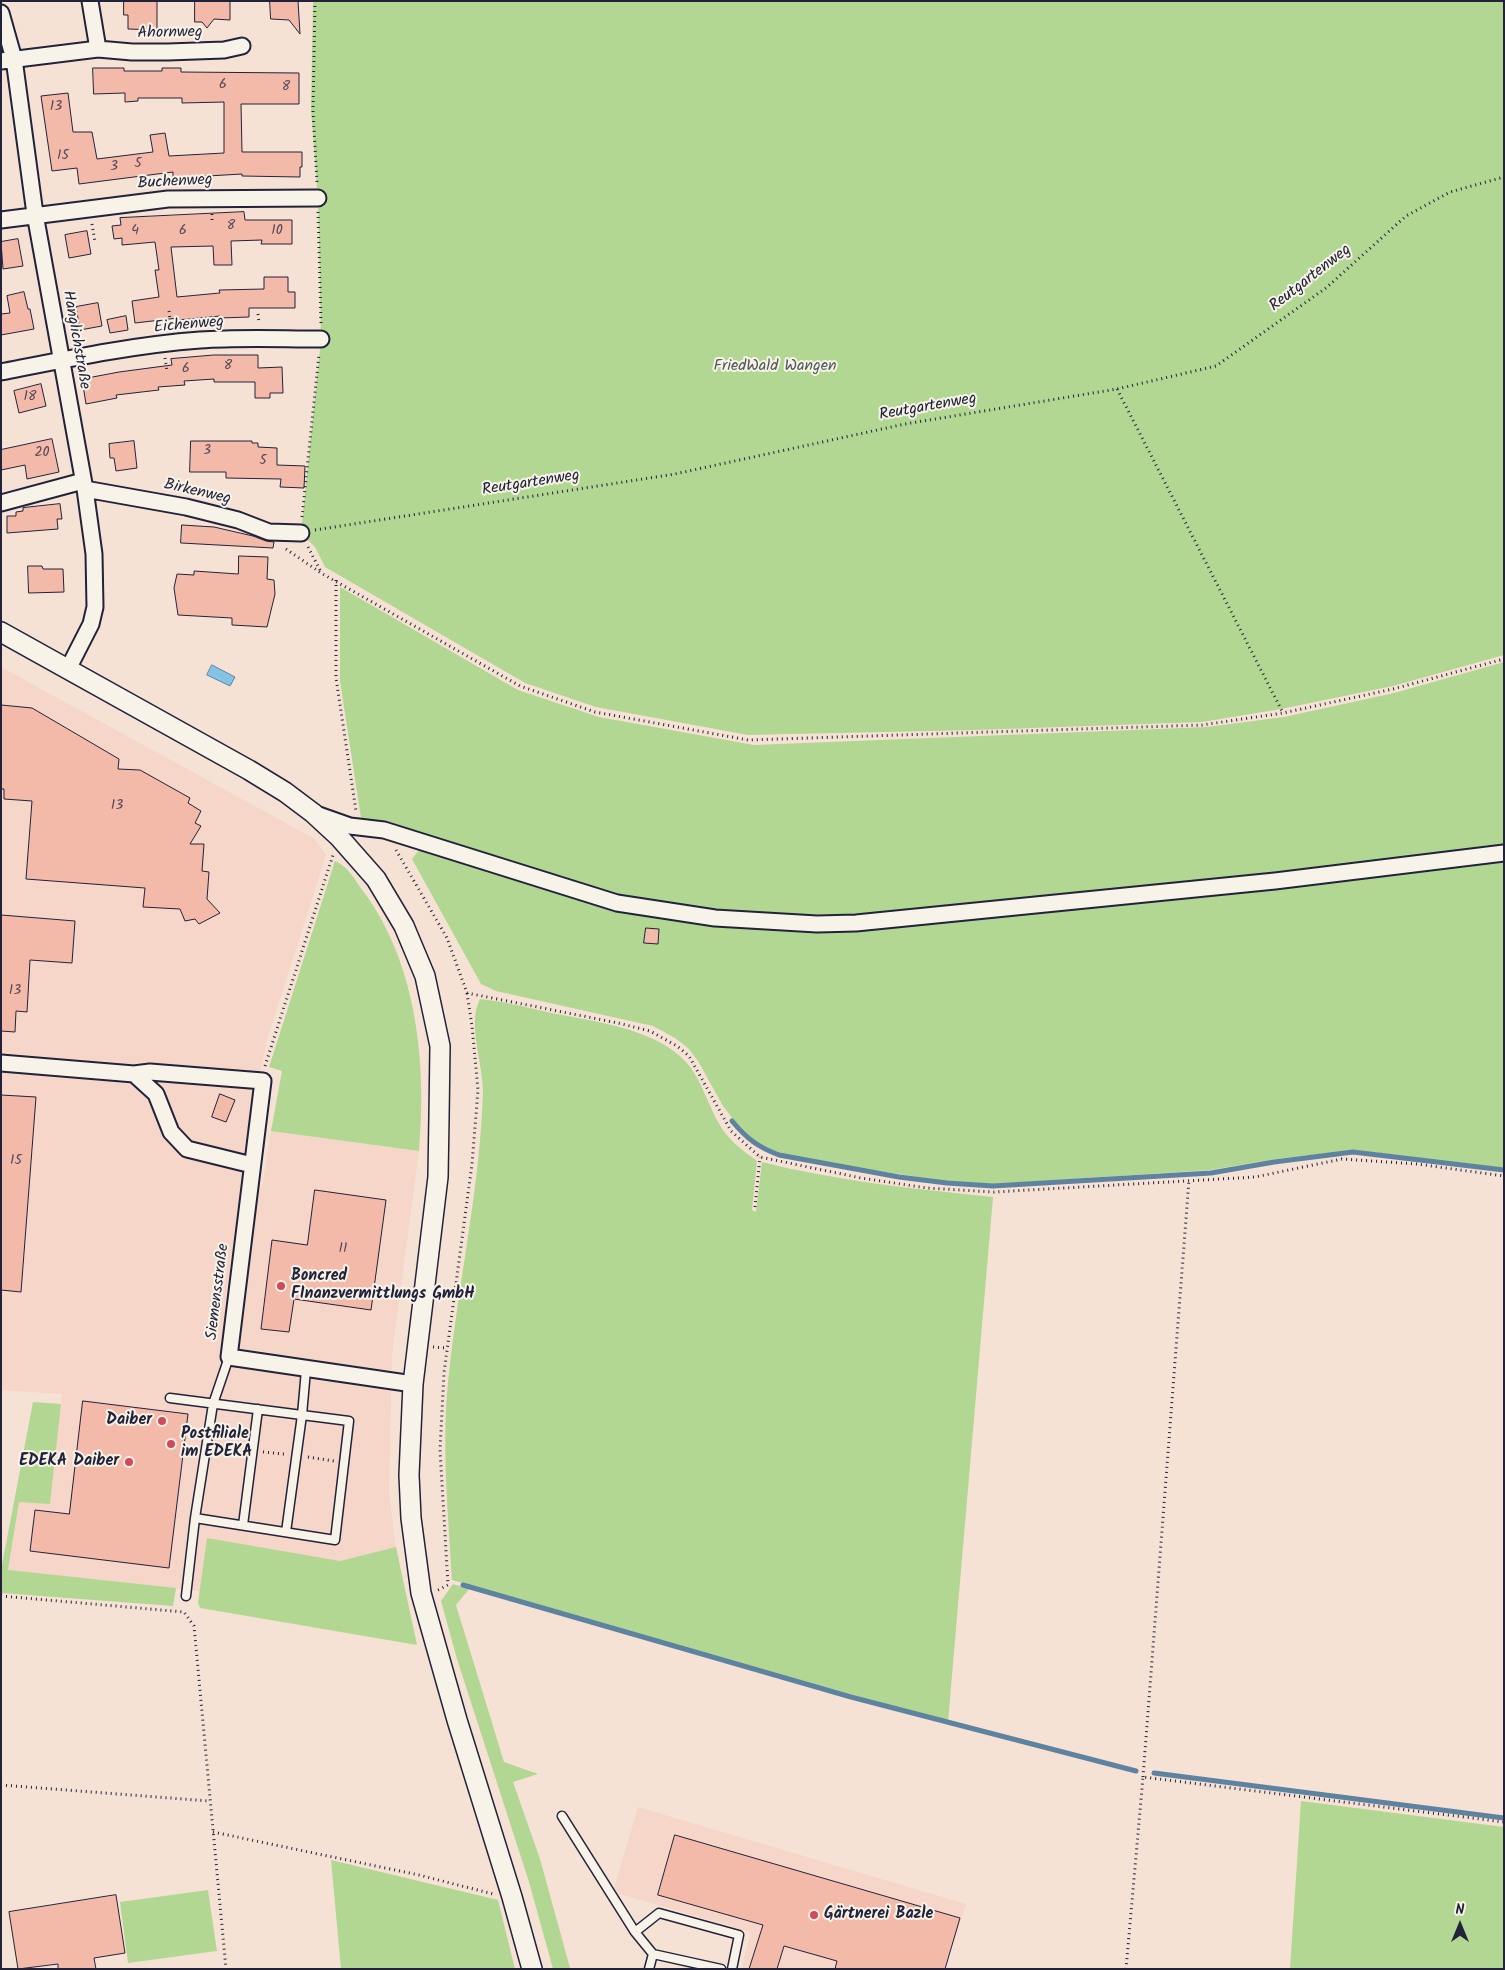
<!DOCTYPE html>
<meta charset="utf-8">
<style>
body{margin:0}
#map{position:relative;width:1505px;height:1970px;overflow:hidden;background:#f6e2d5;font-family:Kalam,sans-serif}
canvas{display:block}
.frame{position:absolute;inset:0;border:2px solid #22223b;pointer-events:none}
.north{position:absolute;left:1435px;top:1900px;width:50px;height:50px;-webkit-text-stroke:4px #f7f3e8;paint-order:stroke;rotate:0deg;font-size:14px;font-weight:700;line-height:20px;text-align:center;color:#22223b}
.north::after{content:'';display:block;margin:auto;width:18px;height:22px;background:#22223b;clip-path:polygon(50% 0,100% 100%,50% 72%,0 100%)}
</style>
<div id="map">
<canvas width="1505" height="1970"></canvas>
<div class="frame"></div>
<div class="north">N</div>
</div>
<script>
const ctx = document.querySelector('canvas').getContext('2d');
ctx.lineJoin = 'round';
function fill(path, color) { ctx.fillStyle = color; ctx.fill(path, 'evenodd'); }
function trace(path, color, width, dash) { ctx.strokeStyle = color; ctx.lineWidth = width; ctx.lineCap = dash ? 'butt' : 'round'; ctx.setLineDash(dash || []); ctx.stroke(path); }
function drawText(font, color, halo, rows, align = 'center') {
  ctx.font = font + ' Kalam,sans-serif'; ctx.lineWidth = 4; ctx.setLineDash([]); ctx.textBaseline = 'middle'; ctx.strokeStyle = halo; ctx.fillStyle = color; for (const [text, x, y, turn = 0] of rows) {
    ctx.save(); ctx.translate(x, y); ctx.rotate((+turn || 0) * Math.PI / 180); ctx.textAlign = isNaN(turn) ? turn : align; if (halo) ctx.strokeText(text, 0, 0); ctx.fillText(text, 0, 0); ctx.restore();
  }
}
const built = new Path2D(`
 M1 667 315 839 326 855 267 1040 260 1073 247 1185 262 1187 271 1131 419 1151 392 1355 389 1494 396 1547 340 1561 207 1539 200 1591 8 1571 19 1501 50 1504 62 1394 1 1390Z
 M638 1807 966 1904 945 1969H741L751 1932 613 1892Z`);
const green = new Path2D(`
 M313 1H1504V655L1393 686 1281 709 1202 722 975 730 748 735 596 707 525 683 325 567 315 547 301 533 321 339 318 198 311 110Z
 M340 587 518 690 599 717 754 745 1207 727 1284 717 1394 693 1504 662V846L1120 890 815 918 676 906 622 896 556 879 484 857 418 833 385 822 361 818 340 681Z
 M419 850 629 912 813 929 1504 858V1168L1356 1150 1283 1158 1210 1170 993 1184 945 1181 820 1162 778 1153 746 1136 723 1106 698 1061 688 1048 675 1038 653 1026 496 991 481 984 412 859Z
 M335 861C348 866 355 880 363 891 417 963 427 1064 419 1151L271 1131 282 1071 269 1067Z
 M480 999C503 1001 525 1007 547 1012 590 1021 653 1027 685 1061 703 1080 708 1108 723 1130 732 1143 745 1152 757 1161L752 1210 756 1212 762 1162C837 1181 915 1189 993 1197L948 1722 452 1580C448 1512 441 1441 449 1373 459 1279 480 1186 483 1092 483 1064 467 1023 480 999Z
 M33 1402 61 1404 50 1504 19 1502 8 1570 176 1588 173 1606 1 1593V1570Z
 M207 1538 340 1561 396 1547 417 1645 200 1608 198 1603Z
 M453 1584 469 1589 456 1605 504 1762 538 1774 513 1782 540 1859 570 1968 553 1969 529 1882 457 1659 441 1601Z
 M1301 1801 1504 1827V1969H1290Z
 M331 1860 498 1900 515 1969H341Z
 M208 1890 217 1951 128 1963 120 1902Z`);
const water = new Path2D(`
 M212 665 235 677 230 686 207 675Z`);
const stream = new Path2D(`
 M732 1121C747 1139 758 1147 779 1155L899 1177 947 1183 993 1186 1211 1173 1274 1162 1353 1152 1504 1170
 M463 1585 851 1697 1136 1771
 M1154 1773 1504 1818`);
const building = new Path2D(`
 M124 1H157V30L128 29V15H124Z
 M195 1H230V20L214 19 207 28 202 22H195Z
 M270 1H298L300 34 289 20 271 19Z
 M93 68H124V71H162V68H181V72L299 73V104H241L242 152H302V167H300V177L242 176V174L173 178V172L79 184 77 168 52 171 41 96 68 93 73 132H92L97 159 153 152 150 135 165 133 169 156 224 153V102L182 103V98H138V101L125 102V93L94 94Z
 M244 212 245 220H292V244H261L262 240 231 241 232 265H214L213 246 171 247 177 297 220 293 219 290 264 289V277H288V292H295V308H249V317L220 318V316L179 320 178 318 135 323 132 301 159 297 155 270H159L155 242 122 245V238L114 239 112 226 121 225 120 218Z
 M87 231 91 254 69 258 65 235Z
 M18 239 23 266 3 269 1 242Z
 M24 292 28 309H30L34 329 1 335V314L10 313 7 296Z
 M98 303 102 326 80 330 76 307Z
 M126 316 128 330 110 333 107 320Z
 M214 355H258V368L282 367 283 393H270V398H255V382H214V379L184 381 185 385 158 387 159 390 116 395 117 398 86 404 82 379 119 372 172 365 171 359Z
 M41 384 46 406 19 413 14 391Z
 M52 439 59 472 27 479 25 465 1 470V450Z
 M134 441 137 468 116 471 114 458H110L109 444Z
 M191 441H252V443H258V447L277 448V465L305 466 304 488 280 487 281 479 226 478V472H190Z
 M60 504 62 519H57L58 529 7 533V516H16V512L23 511V508Z
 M182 525 214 527 253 536 266 541 274 542 273 548 181 543Z
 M239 556 268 557 267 579 274 580 275 594 267 627 232 625V618L178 615 174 588 177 574 194 575V571L238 574Z
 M28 566H42L43 569H63L64 592 29 593Z
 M1 705 32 708 119 759 118 769 140 770 190 798 188 803 201 811 195 823 201 826 190 844H204L202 871 209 872 207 899 220 913 199 924 195 919 185 921 180 909 143 907 145 888 26 879 32 801 4 799V789H1Z
 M1 915 75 921 72 963 30 960 27 1012 16 1011 15 1032 1 1031Z
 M646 928 659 929 658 944 644 943Z
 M220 1094 235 1100 226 1122 212 1117Z
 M1 1095 36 1097 21 1292 1 1290Z
 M315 1190 386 1200 371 1310 294 1299 289 1332 261 1329 272 1240 307 1245Z
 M83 1401 188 1414 169 1568 30 1551 35 1510 69 1514Z
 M675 1835 960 1918 945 1969H835L837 1961 784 1946 777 1969H749L763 1925 658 1895Z
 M116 1895 125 1953 94 1958 96 1969H58V1964L18 1969 9 1912Z`);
const path = new Path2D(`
 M315 1 313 111 317 183
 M318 212 321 323
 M212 214V223
 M92 224 95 242
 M169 311 171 328
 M258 314 259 323
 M165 358 167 371
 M1117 389 1283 713
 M302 517 319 354
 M315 530 675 474 905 424 1117 389 1216 366 1326 288 1406 216 1450 192 1504 177
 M308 547 321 572
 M286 549 321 573 520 686 595 712 748 740 1202 725 1283 713 1393 689 1504 659
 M336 580V678L356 811
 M396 850 447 938 467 993 618 1023 650 1031 677 1046 689 1056 731 1131 760 1157 861 1178 927 1188 994 1192 1255 1177 1342 1159 1417 1164 1504 1176
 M265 1066 333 855
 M755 1207 760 1157
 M433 1347 446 1348
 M218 1446 242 1449
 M263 1452 284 1454
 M308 1457 334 1461
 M438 1590 448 1585 440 1450 444 1373 472 1164 478 1090 472 1026 467 993
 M1 1596 184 1612 194 1626 226 1969
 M1143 1777 1189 1180
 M1 1785 209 1801
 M213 1832 419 1875 493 1894
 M1126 1969 1143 1777 1504 1822`);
const service = new Path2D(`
 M170 1398 302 1415 286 1532
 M195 1518 335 1540 349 1421 302 1415 306 1370
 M243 1525 258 1409
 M186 1596 195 1518 213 1404 229 1357
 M562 1816 635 1932 653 1954 649 1969
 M635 1932 659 1913 739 1935 732 1969
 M653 1954 721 1969`);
const minor = new Path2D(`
 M90 1 98 49
 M1 13 14 59 35 214 85 489 94 554 95 607 91 624 68 669
 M1 61 98 49 132 52H168L224 50 242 46
 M1 220 168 199 318 198
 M1 372C67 359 133 345 200 340 240 337 281 339 321 339
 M85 489 186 507 238 520 269 532 301 533
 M1 503 83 481
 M316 814 350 826 384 830 617 903 715 918 817 924 856 923 1275 881 1504 853
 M1 1063 134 1074 150 1072 263 1081 229 1357 413 1384
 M134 1074 156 1094 171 1132 187 1149 252 1165`);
const tertiary = new Path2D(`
 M1 632 249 770 285 792 313 813 339 837 376 879 404 926 425 976 440 1046 439 1117 438 1177 413 1384 409 1475 411 1518 421 1593 457 1720 512 1897 532 1969`);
const markers = [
 [281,1286,5,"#d1495b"],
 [162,1421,5,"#d1495b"],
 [171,1444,5,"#d1495b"],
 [129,1462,5,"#d1495b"],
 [814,1915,5,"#d1495b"]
];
const numberNames = [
 ["6",223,86],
 ["8",286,88],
 ["13",56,108],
 ["15",63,157],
 ["5",138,165],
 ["3",114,168],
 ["8",231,227],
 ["4",135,232],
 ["6",183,232],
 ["10",277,232],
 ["8",228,367],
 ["6",186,370],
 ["18",30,398],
 ["3",207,452],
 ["20",42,454],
 ["5",263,462],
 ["13",117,807],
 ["13",15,992],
 ["15",16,1162],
 ["11",343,1250]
];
const streetNames = [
 ["Ahornweg",170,34,-1],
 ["Buchenweg",175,183,-3],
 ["Reutgartenweg",1311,279,-38],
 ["Eichenweg",189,326,-5],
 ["Hanglichstraße",75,340,80],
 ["Reutgartenweg",928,408,-10],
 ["Reutgartenweg",531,484,-9],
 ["Birkenweg",197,493,13],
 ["Siemensstraße",219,1292,-83]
];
const parkNames = [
 ["FriedWald Wangen",775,367]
];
const poiNames = [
 ["Boncred",291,1277],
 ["FInanzvermittlungs GmbH",291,1295],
 ["Daiber",152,1421,"right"],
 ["Postfiliale",181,1435],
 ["im EDEKA",181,1453],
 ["EDEKA Daiber",119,1462,"right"],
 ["Gärtnerei Bazle",824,1915]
];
fill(built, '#f5d6c8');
fill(green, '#b1d793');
fill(water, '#84c3e4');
trace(water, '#5d83a0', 1);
trace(stream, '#5d83a0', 5);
fill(building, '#f3baaa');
trace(building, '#22223b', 1);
trace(service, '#22223b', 11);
trace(minor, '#22223b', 19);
trace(tertiary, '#22223b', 22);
trace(path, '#22223b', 3, [1, 4]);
trace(service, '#f7f3e8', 8);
trace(minor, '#f7f3e8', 15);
trace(tertiary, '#f7f3e8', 19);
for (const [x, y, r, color] of markers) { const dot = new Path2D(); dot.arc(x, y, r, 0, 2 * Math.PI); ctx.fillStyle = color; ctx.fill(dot); trace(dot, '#f7f3e8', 2); }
drawText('14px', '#564857', null, numberNames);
drawText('16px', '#22223b', '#f7f3e8', streetNames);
drawText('16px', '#4d5855', '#f7f3e8', parkNames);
drawText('bold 16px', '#22223b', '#f7f3e8', poiNames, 'left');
</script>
